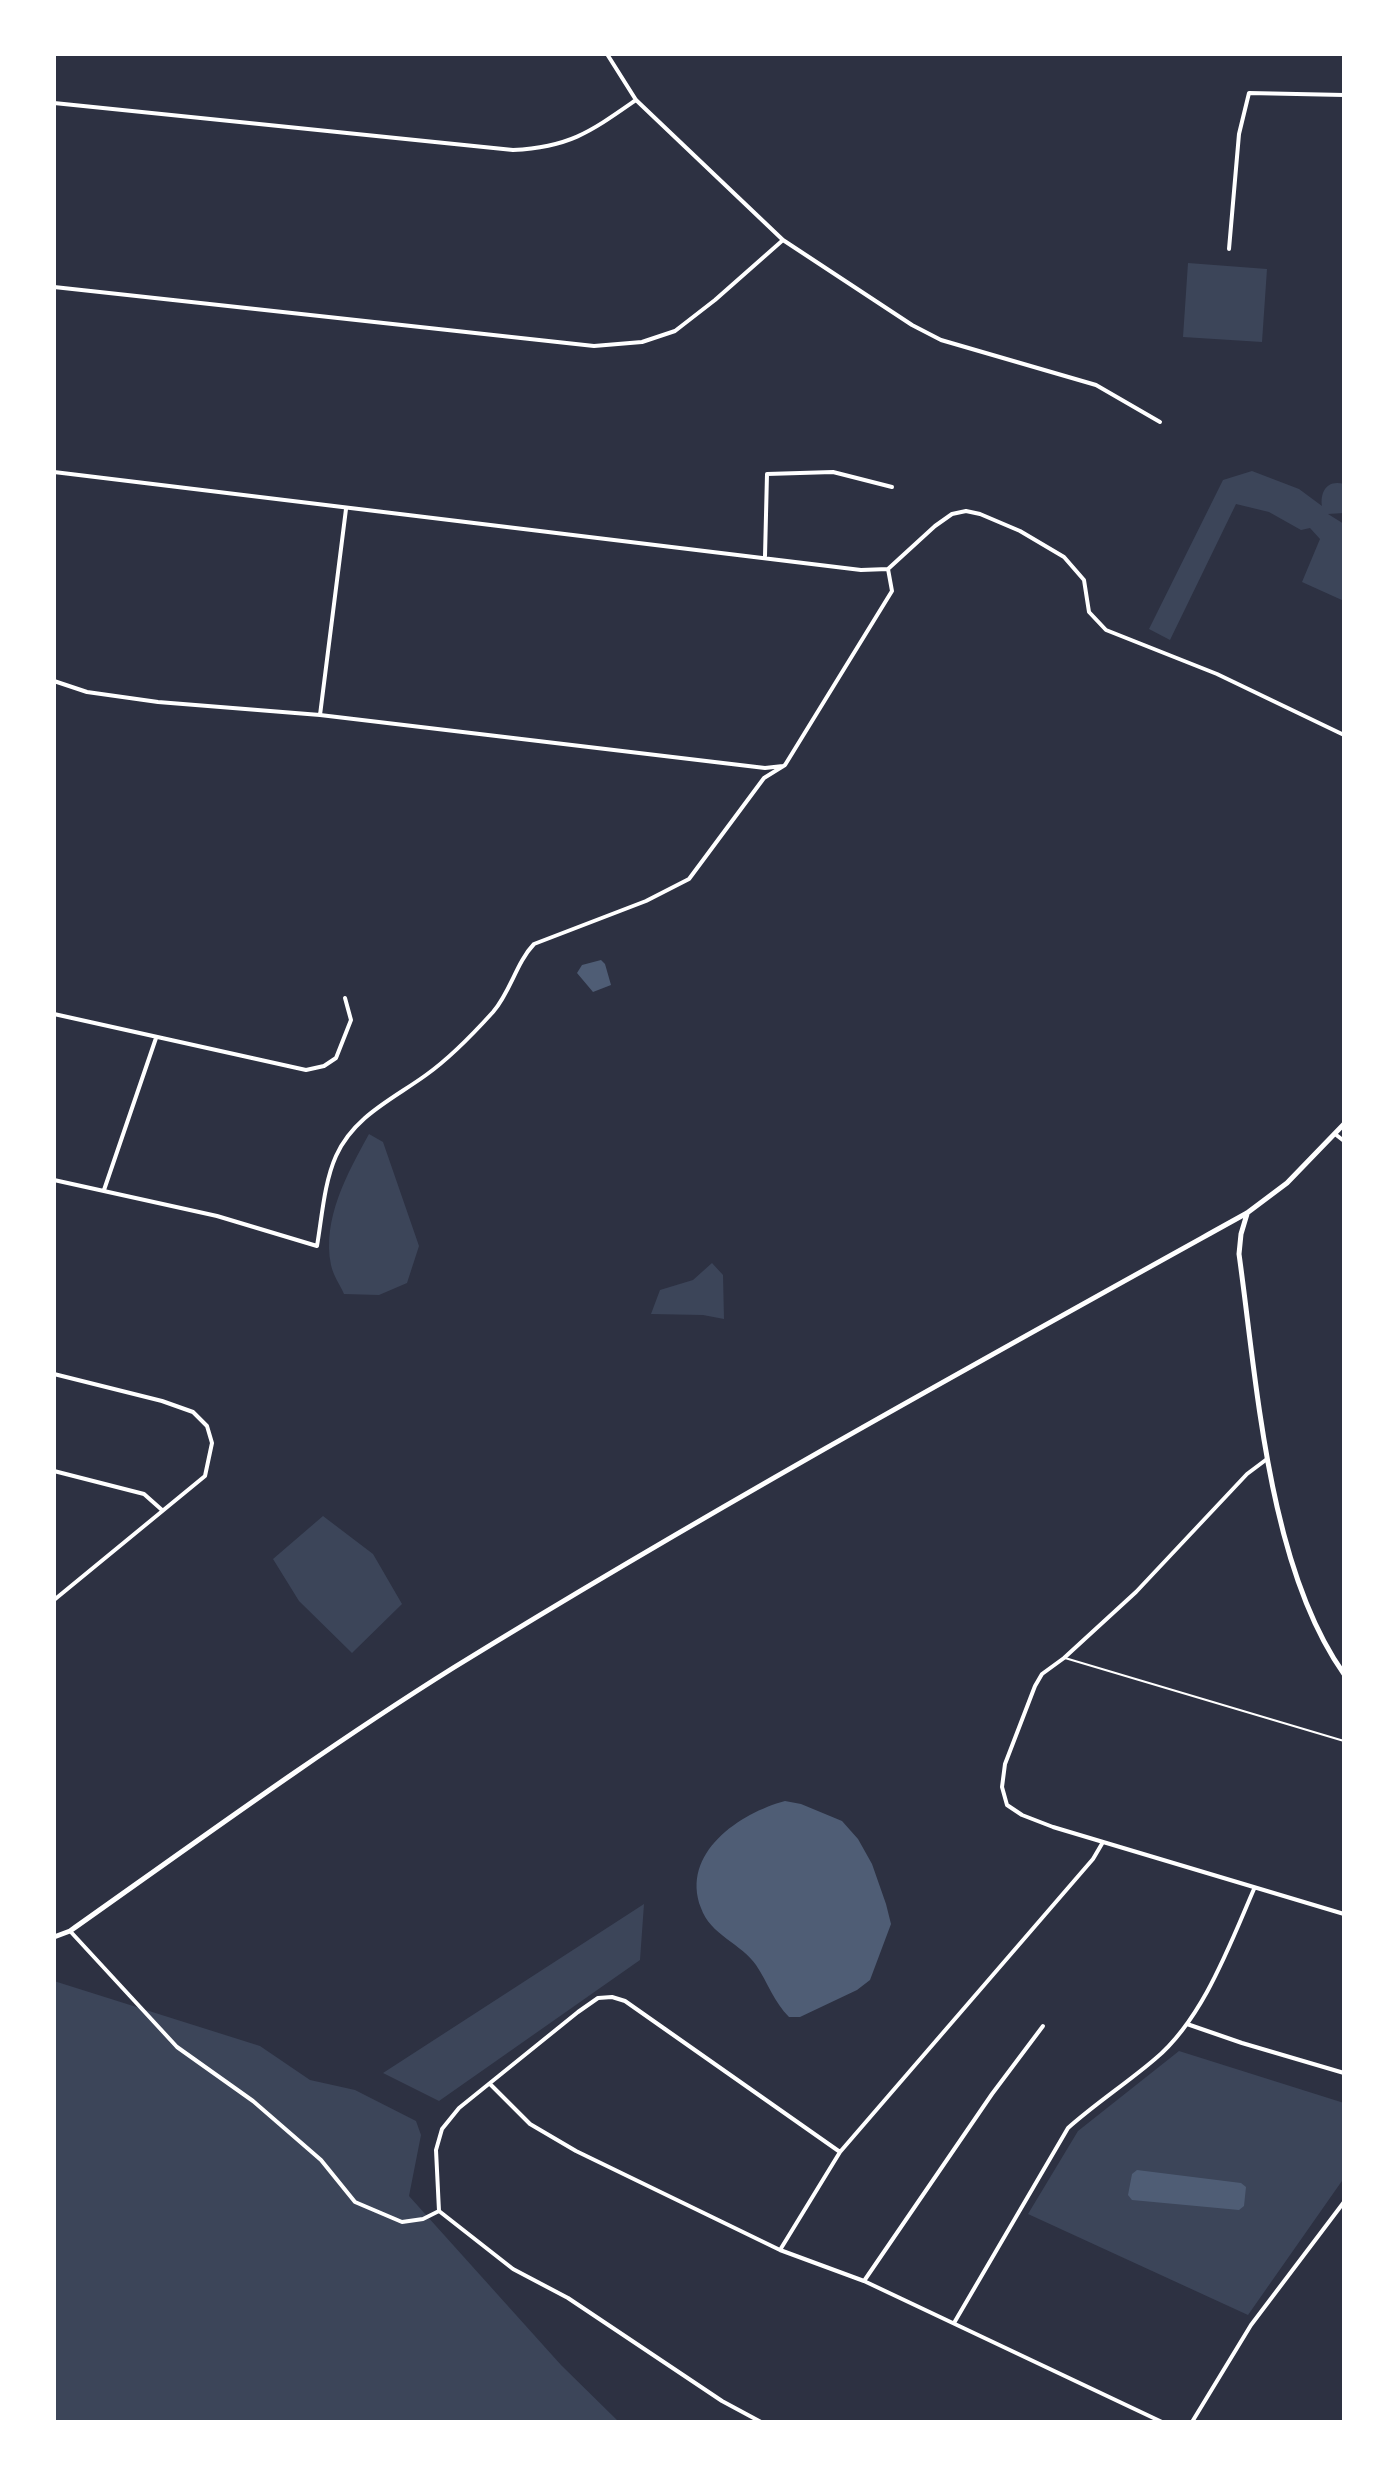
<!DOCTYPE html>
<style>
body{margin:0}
#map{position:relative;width:1398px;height:2476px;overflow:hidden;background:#2d3142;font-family:"Noto Sans",sans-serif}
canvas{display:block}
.frame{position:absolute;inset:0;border:56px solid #fff;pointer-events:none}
</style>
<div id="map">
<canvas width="1398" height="2476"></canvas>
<div class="frame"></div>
</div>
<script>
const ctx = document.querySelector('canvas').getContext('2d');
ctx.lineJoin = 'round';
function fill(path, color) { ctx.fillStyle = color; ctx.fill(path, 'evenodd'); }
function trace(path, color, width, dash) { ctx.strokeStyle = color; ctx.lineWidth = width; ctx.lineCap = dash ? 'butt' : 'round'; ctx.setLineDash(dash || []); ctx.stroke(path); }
const green = new Path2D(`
 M1188 263 1267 269 1262 342 1183 337Z
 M1252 471 1299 489 1322 506C1320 492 1327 479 1344 484V513L1328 514 1344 524V601L1302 582 1320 539 1310 528 1301 530 1269 512 1236 504 1170 640 1149 629 1223 480Z
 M369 1134 383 1142 419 1246 407 1283 379 1295 344 1294C340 1285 333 1275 331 1265 322 1219 347 1174 369 1134Z
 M712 1263 723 1275 724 1319 703 1315 651 1314 660 1290 693 1280Z
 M323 1516 373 1554 402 1604 352 1653 299 1601 273 1559Z
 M644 1904 640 1960 439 2101 383 2073Z
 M54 1981 260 2046 310 2080 355 2090 416 2121 421 2135 409 2196 561 2365 619 2422H54Z
 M1179 2051 1344 2103V2178L1248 2315 1028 2214 1078 2131Z`);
const water = new Path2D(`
 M601 960 605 964 611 985 593 992 577 973 582 965Z
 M785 1801 801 1804 842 1821 858 1839 872 1864 886 1904 891 1924 870 1980 857 1990 800 2017H789C774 2002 768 1983 756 1965 742 1944 710 1935 701 1908 680 1853 740 1813 785 1801Z
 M1137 2170 1241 2183 1246 2187 1244 2206 1239 2210 1132 2200 1128 2195 1132 2174Z`);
const service = new Path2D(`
 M1065 1658 1344 1741`);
const minor = new Path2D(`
 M607 54 636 100 783 240 912 325 941 340 1096 385 1160 422
 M54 103 513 150C570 147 590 132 636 100
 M1229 249 1239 134 1249 93 1344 95
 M54 287 594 346 642 342 675 331 715 300 783 240
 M54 472 861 570 888 569 935 526 952 514 966 511 980 514 1020 531 1064 557 1084 580 1089 612 1106 630 1217 674 1344 735
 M765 556 767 474 833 472 892 487
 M54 681 87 692 158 702 320 715 765 768 783 766
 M320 715 346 509
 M54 1014 306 1070 324 1066 336 1058 351 1020 345 998
 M1335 1134 1344 1141
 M54 1180 217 1216 317 1246C322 1217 324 1183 336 1156 354 1116 393 1099 426 1075 450 1058 474 1033 493 1012 511 991 516 963 534 944L646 901 689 879 764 778 785 765 892 591 888 569
 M104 1190 156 1038
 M54 1374 162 1401 193 1412 207 1426 212 1443 205 1476 54 1600
 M1267 1459 1247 1474 1136 1592 1064 1658 1042 1674 1035 1686 1005 1764 1002 1787 1007 1805 1022 1815 1053 1827 1344 1914
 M54 1471 144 1494 162 1510
 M70 1931 177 2047 253 2101 321 2160 355 2202 402 2222 423 2219 439 2211
 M1187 2024 1242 2043 1344 2073
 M490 2084 530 2124 576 2151 780 2250 864 2281 1162 2422
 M780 2250 840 2152 1093 1859 1103 1842
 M864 2281 992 2094 1043 2026
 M954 2323 1068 2128C1096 2103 1127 2083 1155 2059 1203 2019 1230 1944 1254 1889
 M761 2422 722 2401 568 2298 513 2269 439 2211 436 2150 442 2129 459 2108 578 2012 598 1998 612 1997 625 2001 840 2152
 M1192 2422 1251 2325 1344 2202`);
const tertiary = new Path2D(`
 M1247 1214 1241 1234 1239 1254C1257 1382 1268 1567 1344 1674
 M54 1937 70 1931C196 1842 322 1750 453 1668 713 1508 980 1361 1247 1213L1287 1183 1344 1124`);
fill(green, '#3c4559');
fill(water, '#4f5d75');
trace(service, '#fff', 2);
trace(minor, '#fff', 4);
trace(tertiary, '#fff', 5);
</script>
